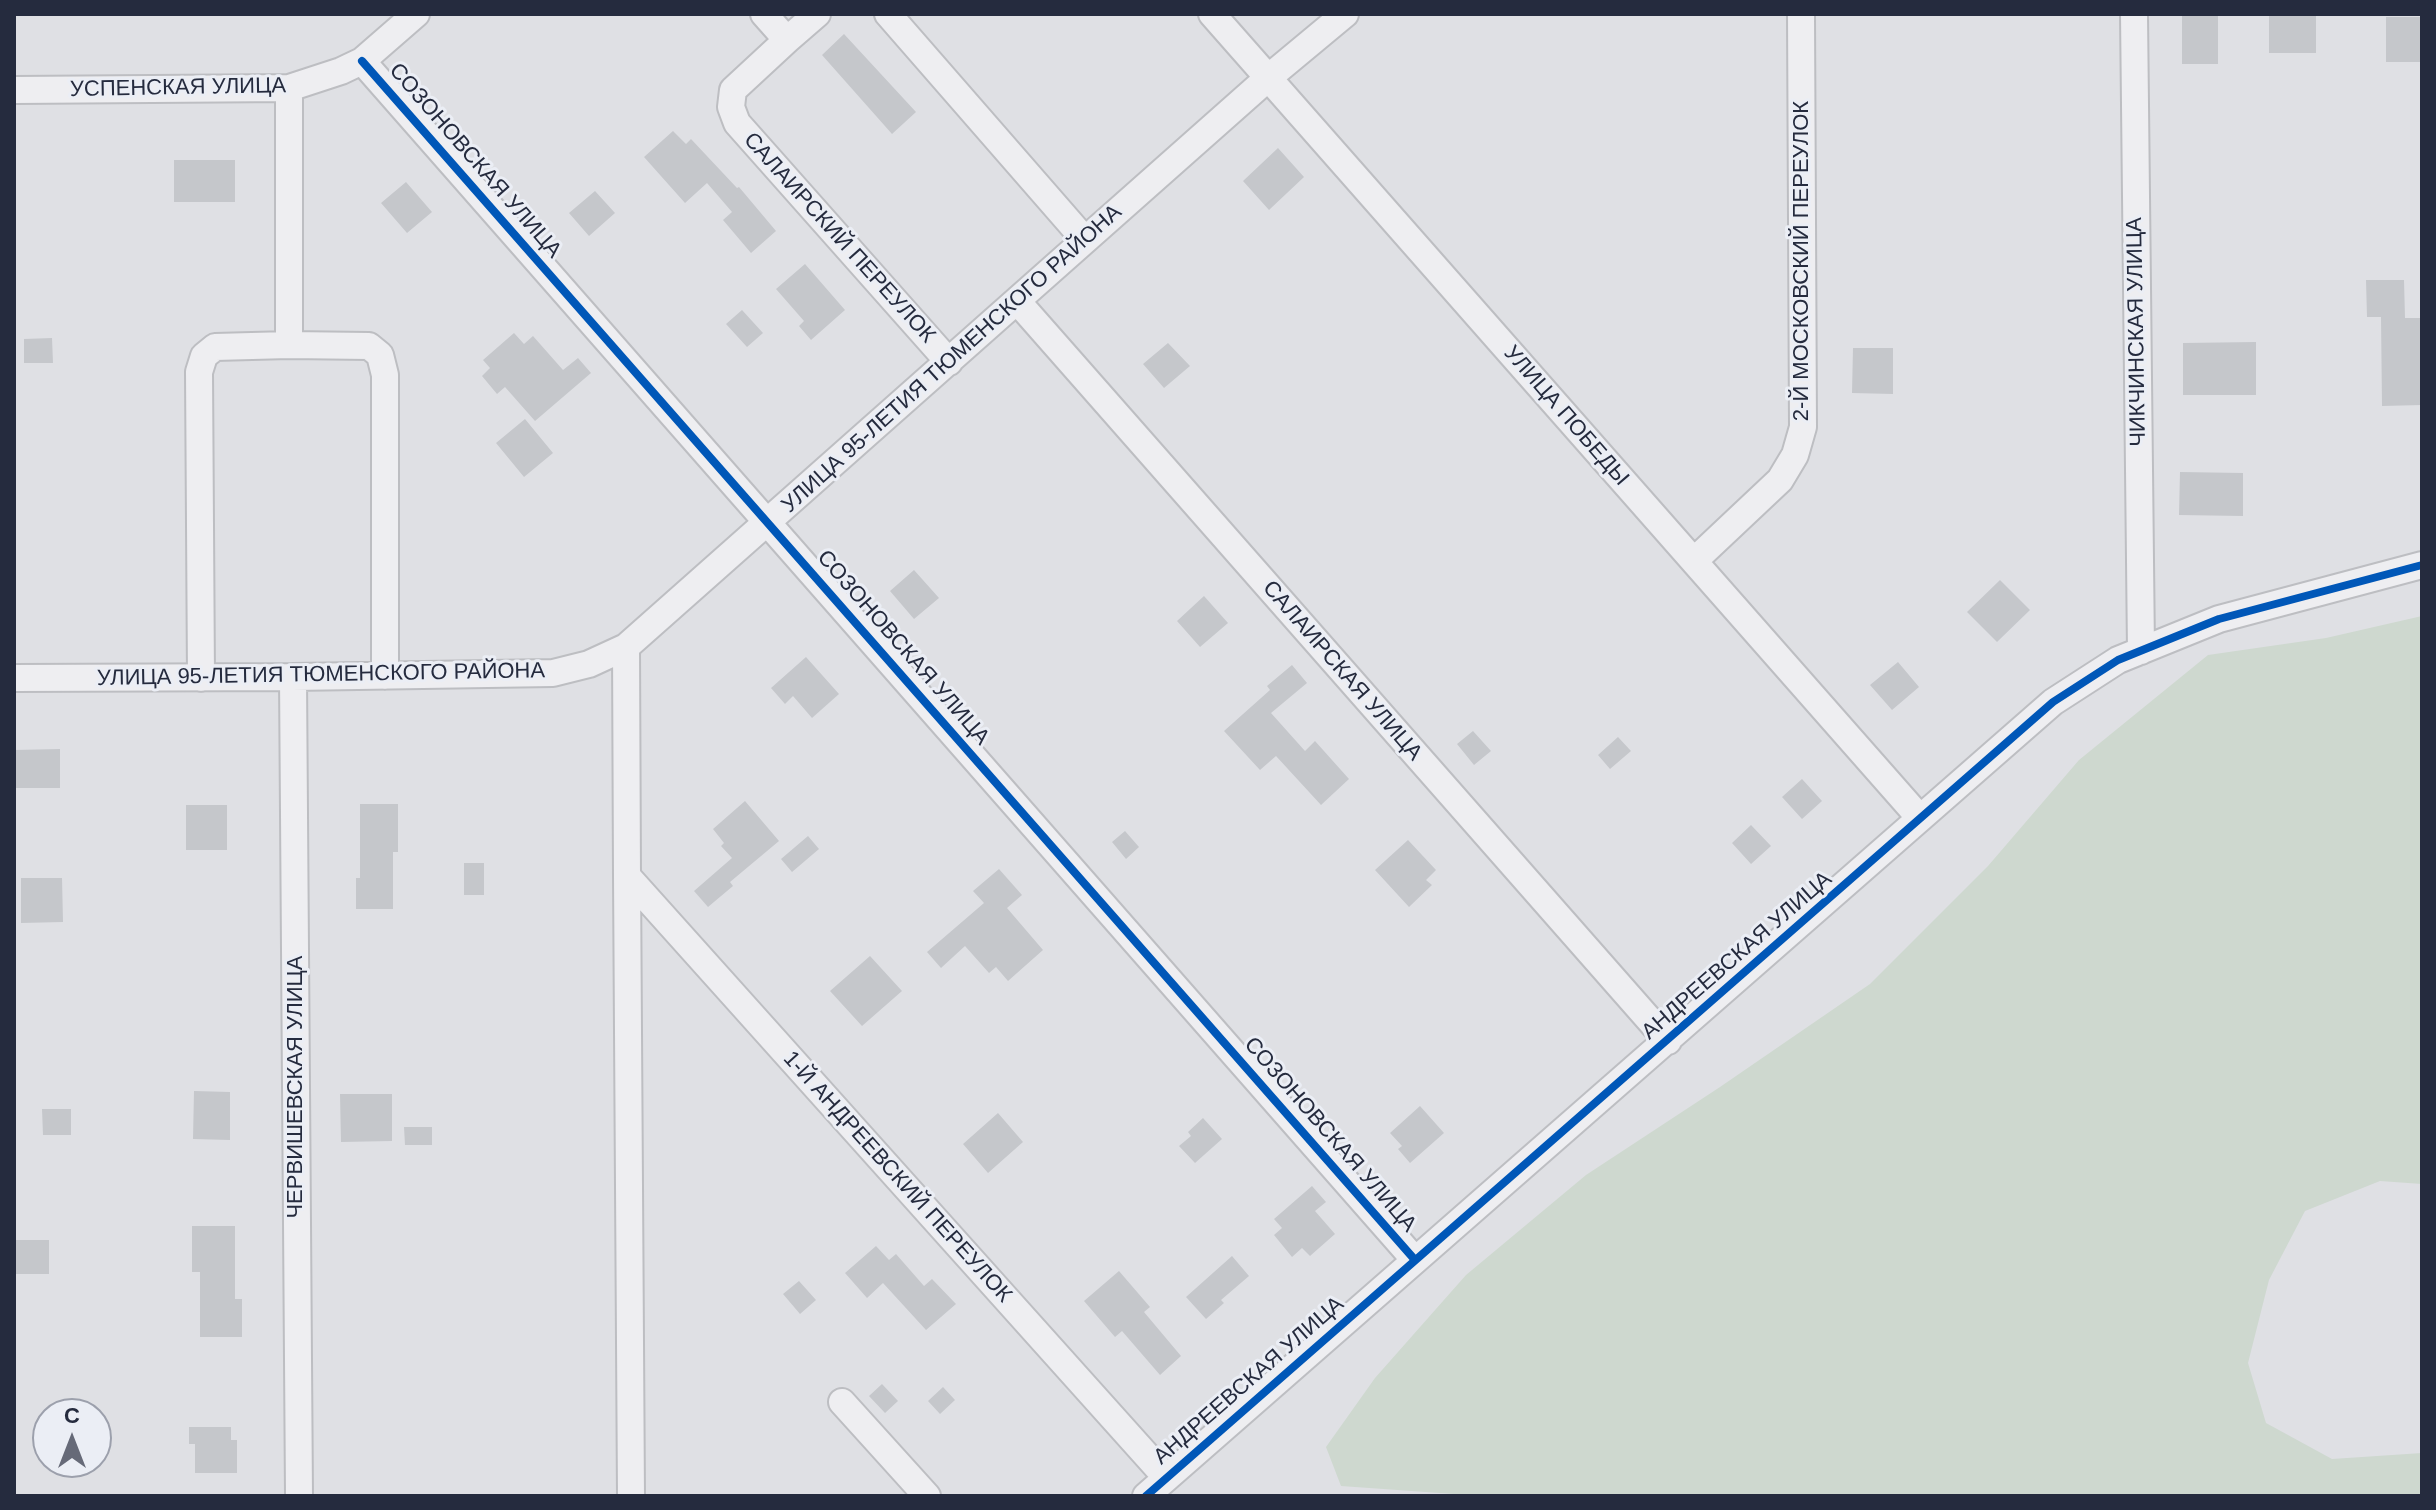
<!DOCTYPE html>
<meta charset="utf-8">
<style>
body{margin:0}
#map{position:relative;width:2436px;height:1510px;overflow:hidden;background:#dfe0e4;font-family:Helvetica,sans-serif}
canvas{display:block}
.frame{position:absolute;inset:0;border:16px solid #252b3e;pointer-events:none}
.north{position:absolute;left:32px;top:1398px;width:80px;height:80px;box-sizing:border-box;background:#ebeef5;border:2px solid #9ca0ac;border-radius:50%;rotate:0deg;font-size:22px;font-weight:700;line-height:32px;text-align:center;color:#252b3e}
.north::after{content:'';display:block;margin:auto;width:28px;height:36px;background:#666a78;clip-path:polygon(50% 0,100% 100%,50% 72%,0 100%)}
</style>
<div id="map">
<canvas width="2436" height="1510"></canvas>
<div class="frame"></div>
<div class="north">С</div>
</div>
<script>
const ctx = document.querySelector('canvas').getContext('2d');
ctx.lineJoin = 'round';
function fill(path, color) { ctx.fillStyle = color; ctx.fill(path, 'evenodd'); }
function trace(path, color, width, dash) { ctx.strokeStyle = color; ctx.lineWidth = width; ctx.lineCap = dash ? 'butt' : 'round'; ctx.setLineDash(dash || []); ctx.stroke(path); }
function drawText(font, color, halo, rows, align = 'center') {
  ctx.font = font + ' Helvetica,sans-serif'; ctx.lineWidth = 6; ctx.setLineDash([]); ctx.textBaseline = 'middle'; ctx.strokeStyle = halo; ctx.fillStyle = color; for (const [text, x, y, turn = 0] of rows) {
    ctx.save(); ctx.translate(x, y); ctx.rotate((+turn || 0) * Math.PI / 180); ctx.textAlign = isNaN(turn) ? turn : align; if (halo) ctx.strokeText(text, 0, 0); ctx.fillText(text, 0, 0); ctx.restore();
  }
}
const green = new Path2D(`
 M2422 616V1184L2380 1181 2305 1211 2269 1280 2248 1363 2266 1423 2332 1459 2422 1453V1496H1482L1341 1486 1326 1447 1375 1378 1466 1275 1586 1175 1720 1087 1870 984 1988 866 2079 760 2208 655 2326 638Z`);
const building = new Path2D(`
 M2269 14H2316V53H2269Z
 M2182 16H2218V64H2182Z
 M2386 17H2422V62H2386Z
 M844 34 916 112 892 134 822 55Z
 M673 131 686 144 691 139 737 188 739 187 776 231 751 253 723 220 732 212 707 183 685 203 644 157Z
 M1278 148 1304 177 1269 210 1243 181Z
 M174 160H235V202H174Z
 M406 182 432 212 407 233 381 203Z
 M595 191 615 213 589 236 569 213Z
 M805 264 845 310 811 340 799 326 804 321 776 289Z
 M2366 280H2404L2405 318H2422V405L2382 406 2381 317H2367Z
 M742 310 763 333 747 347 726 324Z
 M514 333 524 344 533 336 563 370 578 358 591 373 535 421 505 387 497 394 482 376 490 368 483 360Z
 M52 338 53 363H24V339Z
 M2256 342V395H2183V343Z
 M1168 343 1190 366 1164 388 1143 364Z
 M1853 348H1893V394L1852 393Z
 M525 419 553 453 524 477 496 443Z
 M2180 472 2243 473V516L2179 515Z
 M914 570 939 598 914 619 890 591Z
 M2000 580 2030 610 1997 642 1967 612Z
 M1204 596 1228 623 1200 647 1177 621Z
 M806 657 839 694 812 718 793 696 785 704 771 688Z
 M1898 662 1919 687 1892 710 1870 685Z
 M1292 665 1307 683 1271 713 1305 751 1315 741 1349 779 1321 805 1276 756 1260 770 1224 731 1270 690 1267 686Z
 M1473 731 1491 751 1474 765 1457 744Z
 M1618 737 1631 751 1610 769 1598 755Z
 M60 749V788H14V750Z
 M1802 779 1822 801 1802 819 1782 797Z
 M745 801 779 841 730 882 733 886 708 907 694 891 732 858 721 846 724 843 713 829Z
 M360 804H398V852H393V909H356V878H360Z
 M186 805H227V850H186Z
 M1751 825 1771 846 1751 864 1732 843Z
 M1125 831 1139 847 1126 859 1112 842Z
 M808 836 819 849 792 872 781 859Z
 M1408 840 1436 870 1426 880 1432 885 1409 907 1375 870Z
 M464 863H484V895H464Z
 M999 869 1022 895 1007 908 1043 950 1008 981 996 967 989 973 965 946 941 968 927 952 984 903 973 891Z
 M21 878H62L63 922 21 923Z
 M870 956 902 991 862 1026 830 991Z
 M194 1091 230 1092V1140L193 1139Z
 M340 1094H392V1141L341 1142Z
 M1420 1106 1444 1133 1410 1163 1398 1149 1402 1146 1390 1133Z
 M42 1109H71V1135H43Z
 M998 1113 1023 1142 988 1173 963 1144Z
 M1203 1118 1222 1139 1195 1163 1179 1146 1191 1136 1188 1132Z
 M404 1127H432V1145H405Z
 M1312 1186 1326 1202 1315 1211 1335 1234 1310 1256 1302 1248 1292 1257 1274 1235 1282 1228 1274 1219Z
 M192 1226H235V1299H242V1337H200V1272H192Z
 M14 1240H49V1274H14Z
 M876 1246 889 1260 896 1254 924 1286 932 1279 956 1304 926 1330 883 1283 867 1298 845 1273Z
 M1232 1256 1249 1276 1221 1300 1224 1303 1206 1319 1186 1297Z
 M1119 1271 1150 1307 1144 1312 1181 1356 1160 1375 1122 1331 1115 1337 1084 1301Z
 M799 1281 816 1300 800 1314 783 1294Z
 M882 1384 898 1401 885 1413 869 1396Z
 M943 1387 955 1400 940 1414 928 1401Z
 M189 1427H231V1440H237V1473H195V1444H189Z`);
const street = new Path2D(`
 M764 14 787 40 817 14
 M888 14 1085 240
 M1212 14 1920 818
 M2134 14 2141 651
 M787 40 733 90 731 107 737 123 949 362
 M362 61 1415 1260
 M289 88V345L369 346 380 355 385 375V676
 M14 90 289 88 341 71 362 61 416 14
 M1017 301 1668 1041
 M1694 561 1780 480 1795 455 1803 427 1801 14
 M626 647 627 876 1166 1477
 M293 677 299 1496
 M14 678 293 677 553 673 589 664 626 647 1268 78 1345 14
 M201 678 199 372 204 356 215 347 289 345
 M627 876 631 1496
 M842 1402 927 1496
 M1146 1496 2053 702 2118 660 2219 619 2422 565`);
const cycleway = new Path2D(`
 M362 61 1415 1260
 M1146 1496 2053 702 2118 660 2219 619 2422 565`);
const streetNames = [
 ["УСПЕНСКАЯ УЛИЦА",178,88,-1],
 ["СОЗОНОВСКАЯ УЛИЦА",475,161,49],
 ["САЛАИРСКИЙ ПЕРЕУЛОК",839,238,48],
 ["2-Й МОСКОВСКИЙ ПЕРЕУЛОК",1802,261,-90],
 ["ЧИКЧИНСКАЯ УЛИЦА",2137,332,-91],
 ["УЛИЦА 95-ЛЕТИЯ ТЮМЕНСКОГО РАЙОНА",952,359,-42],
 ["УЛИЦА ПОБЕДЫ",1566,416,49],
 ["СОЗОНОВСКАЯ УЛИЦА",903,648,49],
 ["САЛАИРСКАЯ УЛИЦА",1342,671,49],
 ["УЛИЦА 95-ЛЕТИЯ ТЮМЕНСКОГО РАЙОНА",321,675,-1],
 ["АНДРЕЕВСКАЯ УЛИЦА",1737,956,-41],
 ["ЧЕРВИШЕВСКАЯ УЛИЦА",296,1087,-90],
 ["СОЗОНОВСКАЯ УЛИЦА",1330,1135,49],
 ["1-Й АНДРЕЕВСКИЙ ПЕРЕУЛОК",897,1177,48],
 ["АНДРЕЕВСКАЯ УЛИЦА",1249,1381,-41]
];
fill(green, '#ced8cf');
fill(building, '#c5c7cb');
trace(street, '#bdbec2', 30);
trace(street, '#eeeef1', 26);
trace(cycleway, '#0057b8', 8);
drawText('22px', '#252b3e', '#ebeef5', streetNames);
</script>
